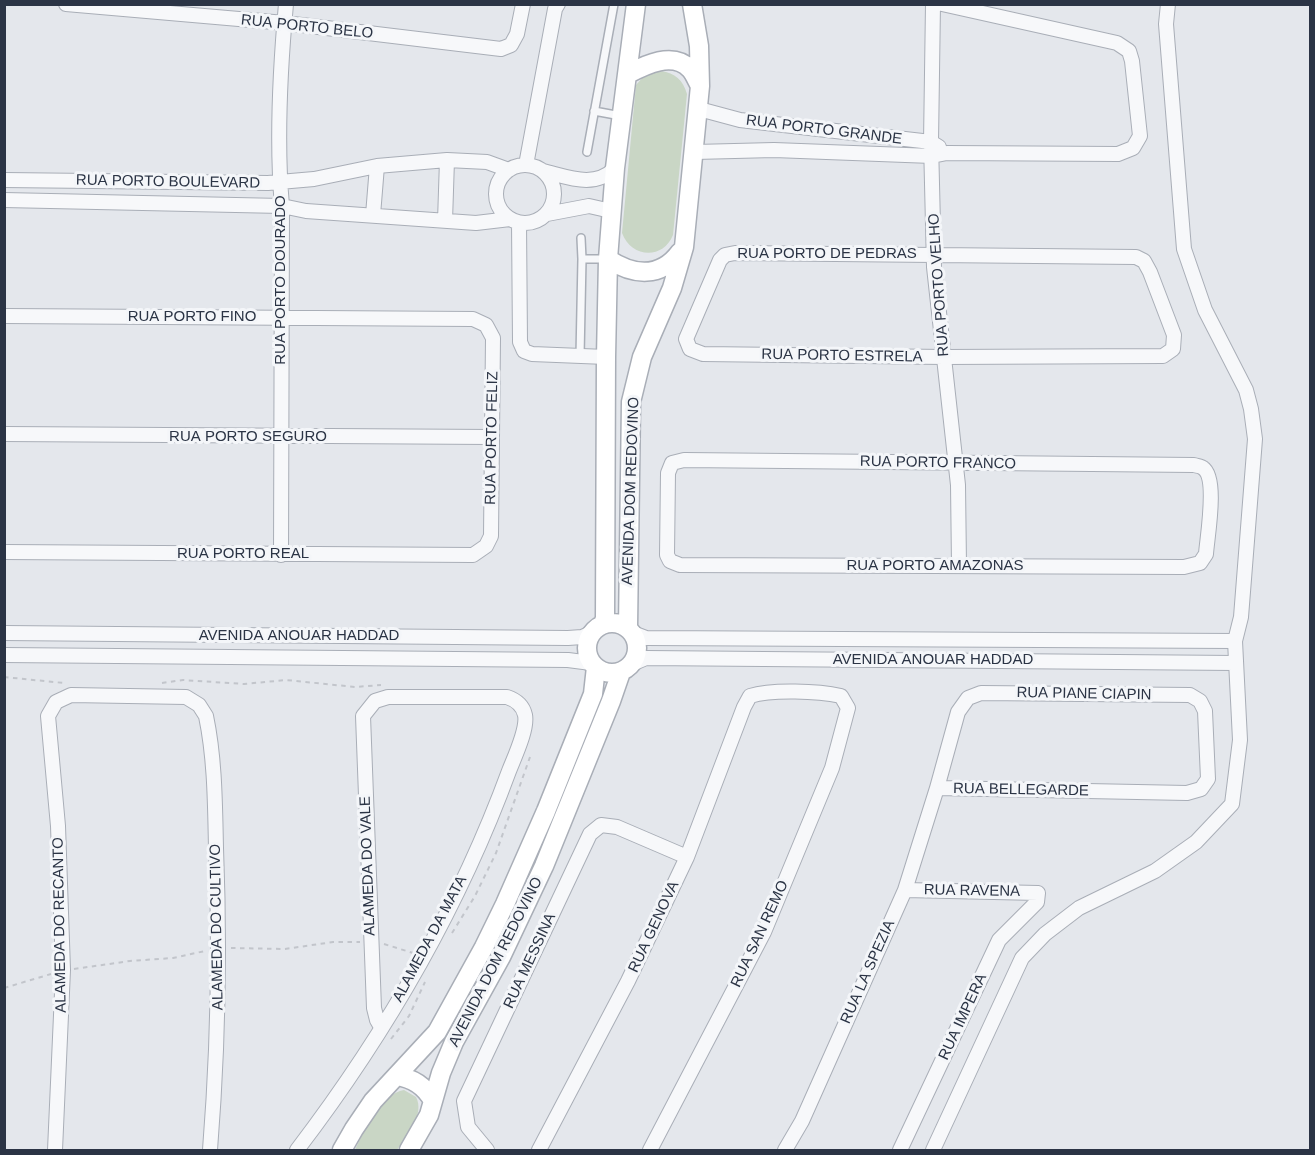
<!DOCTYPE html>
<style>
body{margin:0}
#map{position:relative;width:1315px;height:1155px;overflow:hidden;background:#e4e7ec;font-family:Helvetica,sans-serif}
canvas{display:block}
.frame{position:absolute;inset:0;border:6px solid #2b3445;pointer-events:none}
</style>
<div id="map">
<canvas width="1315" height="1155"></canvas>
<div class="frame"></div>
</div>
<script>
const ctx = document.querySelector('canvas').getContext('2d');
ctx.lineJoin = 'round';
function fill(path, color) { ctx.fillStyle = color; ctx.fill(path, 'evenodd'); }
function trace(path, color, width, dash) { ctx.strokeStyle = color; ctx.lineWidth = width; ctx.lineCap = dash ? 'butt' : 'round'; ctx.setLineDash(dash || []); ctx.stroke(path); }
function drawText(font, color, halo, rows, align = 'center') {
  ctx.font = font + ' Helvetica,sans-serif'; ctx.lineWidth = 6; ctx.setLineDash([]); ctx.textBaseline = 'middle'; ctx.strokeStyle = halo; ctx.fillStyle = color; for (const [text, x, y, turn = 0] of rows) {
    ctx.save(); ctx.translate(x, y); ctx.rotate((+turn || 0) * Math.PI / 180); ctx.textAlign = isNaN(turn) ? turn : align; if (halo) ctx.strokeText(text, 0, 0); ctx.fillText(text, 0, 0); ctx.restore();
  }
}
const green = new Path2D(`
 M661 71C675 73 683 80 687 94L673 235C663 260 631 258 622 233L636 85 644 76Z
 M404 1090 416 1097C425 1114 407 1136 397 1150H355C363 1132 382 1093 404 1090Z`);
const path = new Path2D(`
 M4 677 64 683
 M162 683 183 680 244 684 286 680 355 687 381 685
 M452 933 475 896 496 853 530 757
 M384 944 413 953
 M231 948 285 949 333 942H360
 M74 969 130 961 173 958 205 951
 M4 988 51 974
 M391 1039 409 1016 425 982`);
const lane = new Path2D(`
 M594 111 621 116
 M587 152 614 4
 M581 238 582 259
 M580 356 582 259H606`);
const street = new Path2D(`
 M66 4 285 23 501 49 511 45 517 34 523 4
 M933 4 931 142 934 267 958 485 959 565
 M699 109 740 120 931 142 939 147
 M695 152 774 150 932 156 947 153 1118 154 1133 148 1140 136 1132 61 1129 51 1117 43 942 4
 M526 165 555 9 558 4
 M496 194a29 29 0 1 1 58 0a29 29 0 1 1-58 0Z
 M543 171C568 177 595 189 615 168
 M4 180 268 183 314 179 377 166 447 160 487 162 509 170
 M4 200 282 206 306 211 476 223 510 219
 M547 214 589 206 611 211
 M373 215 377 166
 M445 221 447 160
 M519 223 520 342 524 351 532 354 606 357
 M735 253 1136 257 1144 261 1150 272 1174 335 1173 349 1163 356 944 357 703 354 690 349 686 339 720 260 725 255Z
 M4 316 473 319 486 325 493 338 491 536 486 546 473 555 4 552
 M4 434 492 437
 M684 460 1194 465C1197 466 1201 466 1203 468 1218 478 1207 538 1206 554L1200 563 1184 567 680 565 670 561 667 555 668 473 672 463Z
 M281 555 282 206C276 140 280 70 286 4
 M4 633 568 638 582 637 593 632
 M633 633 646 638 1235 641
 M4 655 568 660 591 663
 M632 664 646 658 1235 663
 M55 1150 63 970 58 826 48 716 56 702 71 695 186 697 199 705 206 716C215 759 215 805 216 848 220 949 218 1050 210 1150
 M297 1150C384 1036 459 907 509 771 514 758 528 729 525 715 523 706 516 700 507 697H388L375 701 363 716 374 1008 377 1020 381 1027
 M487 1150 468 1127 464 1101 590 834 601 825 617 827 687 857
 M539 1150 628 981 687 857 744 707 750 696C772 689 818 691 841 696L848 708 832 768 764 932 650 1150
 M785 1150 802 1121 905 890 937 788 958 712 968 698 981 693 1190 695 1200 701 1205 711 1208 779 1201 789 1187 793 937 788
 M900 1150 999 940 1037 902 1038 893 905 890
 M933 1150 1022 958 1045 934 1079 908 1155 871 1196 842 1232 804 1240 740 1235 641 1241 617 1255 439 1251 409 1246 390 1205 310 1184 249 1166 24 1168 4`);
const secondary = new Path2D(`
 M628 74C645 65 673 51 690 69 694 73 697 81 700 86
 M608 259C634 276 661 278 680 252
 M587 648a25 25 0 1 1 50 0a25 25 0 1 1-50 0Z
 M603 624 605 618 606 357 608 259 615 168 636 4
 M628 628 631 402 642 357 672 288 684 247 700 86 699 46 692 4
 M396 1076C413 1078 425 1086 433 1101
 M342 1150 354 1129 373 1101 437 1032 484 947 505 904 546 811 593 694 596 667
 M409 1150 429 1115 441 1073 454 1042 501 957 544 866 611 701 621 672`);
const streetNames = [
 ["RUA PORTO BELO",307,27,6],
 ["RUA PORTO GRANDE",824,130,7],
 ["RUA PORTO BOULEVARD",168,182,1],
 ["RUA PORTO DE PEDRAS",827,254],
 ["RUA PORTO DOURADO",281,280,-90],
 ["RUA PORTO VELHO",939,285,-94],
 ["RUA PORTO FINO",192,317],
 ["RUA PORTO ESTRELA",842,356,1],
 ["RUA PORTO SEGURO",248,437],
 ["RUA PORTO FELIZ",492,438,-89],
 ["RUA PORTO FRANCO",938,463,1],
 ["AVENIDA DOM REDOVINO",631,491,-88],
 ["RUA PORTO REAL",243,554],
 ["RUA PORTO AMAZONAS",935,566],
 ["AVENIDA ANOUAR HADDAD",299,636],
 ["AVENIDA ANOUAR HADDAD",933,660],
 ["RUA PIANE CIAPIN",1084,694,1],
 ["RUA BELLEGARDE",1021,790,1],
 ["ALAMEDA DO VALE",368,866,-92],
 ["RUA RAVENA",972,891,1],
 ["ALAMEDA DO RECANTO",60,925,-91],
 ["ALAMEDA DO CULTIVO",217,927,-91],
 ["RUA GENOVA",654,927,-65],
 ["RUA SAN REMO",760,934,-65],
 ["ALAMEDA DA MATA",430,939,-62],
 ["RUA MESSINA",530,961,-65],
 ["AVENIDA DOM REDOVINO",496,962,-63],
 ["RUA LA SPEZIA",868,972,-66],
 ["RUA IMPERA",963,1017,-65]
];
fill(green, '#c9d6c5');
trace(lane, '#a9aeb7', 10);
trace(street, '#a9aeb7', 16);
trace(secondary, '#a9aeb7', 21);
trace(path, '#c2c5cb', 2, [4.5, 4.5]);
trace(lane, '#f7f8fa', 7);
trace(street, '#f7f8fa', 14);
trace(secondary, '#fff', 18);
drawText('15px', '#2b3445', '#f4f6f9', streetNames);
</script>
